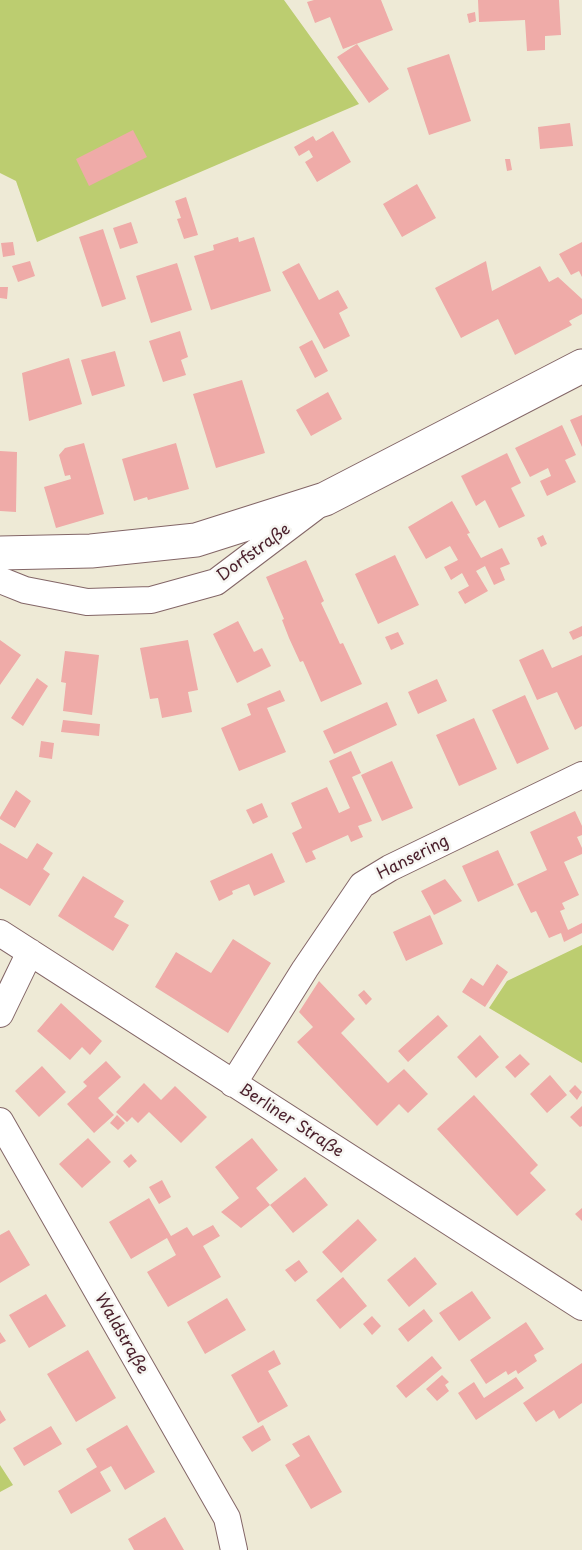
<!DOCTYPE html>
<meta charset="utf-8">
<style>
body{margin:0}
canvas{display:block;background:#eeead6}
</style>
<canvas width="582" height="1550"></canvas>
<script>
const ctx = document.querySelector('canvas').getContext('2d');
ctx.lineJoin = 'round';
function fill(path, color) { ctx.fillStyle = color; ctx.fill(path, 'evenodd'); }
function trace(path, color, width, dash) { ctx.strokeStyle = color; ctx.lineWidth = width; ctx.lineCap = dash ? 'butt' : 'round'; ctx.setLineDash(dash || []); ctx.stroke(path); }
function drawText(font, color, halo, rows, align = 'center') {
  ctx.font = font + ' "Playpen Sans",sans-serif'; ctx.lineWidth = 5; ctx.setLineDash([]); ctx.textBaseline = 'middle'; ctx.strokeStyle = halo; ctx.fillStyle = color; for (const [text, x, y, turn = 0] of rows) {
    ctx.save(); ctx.translate(x, y); ctx.rotate((+turn || 0) * Math.PI / 180); ctx.textAlign = isNaN(turn) ? turn : align; if (halo) ctx.strokeText(text, 0, 0); ctx.fillText(text, 0, 0); ctx.restore();
  }
}
const green = new Path2D(`
 M0 0H284L359 104 37 242 16 181 0 173Z
 M582 945V1063L489 1008 507 981Z
 M0 1465 13 1485 0 1492Z`);
const building = new Path2D(`
 M314 0H381L393 30 343 49 330 17 315 23 307 2Z
 M478 0H559L561 35 545 36V50L527 51 525 20 479 22Z
 M475 12 476 21 469 23 467 14Z
 M357 44 389 89 369 103 337 57Z
 M449 54 471 121 429 135 407 68Z
 M570 123 573 146 540 149 538 127Z
 M133 130 147 157 89 186 76 159Z
 M333 131 351 162 317 182 305 162 313 157 309 150 299 156 294 147 313 136 316 141Z
 M505 159H510L512 170 507 171Z
 M417 184 436 218 402 237 383 204Z
 M186 197 198 235 184 239 177 219 181 218 175 201Z
 M131 222 138 243 120 249 113 228Z
 M103 229 126 299 102 307 79 237Z
 M238 237 239 242 254 237 271 291 211 310 194 256 214 250 213 245Z
 M13 242 15 255 3 257 1 243Z
 M582 242V277L579 271 571 275 559 254Z
 M30 261 35 276 18 282 12 266Z
 M486 261 492 291 540 266 549 282 558 277 582 299V314L569 321 572 325 515 355 498 319 461 338 435 288Z
 M177 263 192 310 151 323 136 276Z
 M299 263 319 300 338 290 348 308 339 313 350 336 324 349 282 272Z
 M0 287H8L7 299 0 298Z
 M180 331 188 357 181 360 186 375 163 382 149 341Z
 M312 340 328 371 315 378 299 347Z
 M115 351 125 386 92 396 81 360Z
 M69 358 82 404 29 421 22 373Z
 M242 380 265 453 216 468 193 394Z
 M328 392 342 419 311 436 296 410Z
 M582 415V447L570 420Z
 M562 425 576 455 565 460 576 482 547 496 540 481 551 476 548 468 530 477 515 448Z
 M84 443 104 514 56 528 44 487 71 479 70 475 65 476 59 455 65 448Z
 M176 443 189 489 148 500 147 497 134 501 122 459Z
 M0 451 17 452 16 512 0 511Z
 M507 453 521 483 511 488 525 516 499 528 485 500 476 506 461 476Z
 M452 501 470 533 467 534 481 558 502 548 510 564 500 568 505 580 494 585 485 566 476 571 488 591 465 604 458 592 469 586 462 573 451 580 444 567 458 560 450 546 426 559 408 527Z
 M543 535 547 544 541 547 537 538Z
 M395 555 419 605 378 624 355 574Z
 M306 560 324 601 321 603 329 620 340 644 343 643 362 684 321 702 303 661 300 662 289 638 282 620 284 619 266 577Z
 M238 621 254 652 262 648 271 666 237 683 213 634Z
 M582 626V636L573 640 569 632Z
 M398 632 404 644 391 650 385 637Z
 M0 640 21 655 0 685Z
 M188 640 198 690 188 692 192 712 162 718 158 698 150 699 140 648Z
 M543 649 552 668 582 655V726L575 730 557 692 537 700 519 660Z
 M65 651 99 655 92 715 63 711 66 683 61 682Z
 M37 678 48 686 23 726 11 718Z
 M437 679 447 701 418 714 408 692Z
 M280 690 285 701 267 708 286 752 239 771 221 728 251 715 247 704Z
 M525 695 549 749 517 764 492 710Z
 M387 702 397 725 334 754 323 731Z
 M474 718 497 769 459 786 436 735Z
 M63 720 100 724 99 736 61 732Z
 M41 741 54 743 52 759 39 757Z
 M351 751 361 773 352 777 372 821 358 826 363 837 351 842 348 835 312 851 316 859 306 863 292 833 302 828 291 803 327 787 339 813 350 808 329 761Z
 M392 761 413 808 382 821 361 775Z
 M16 790 31 801 15 828 0 819V817Z
 M262 803 268 817 253 824 246 810Z
 M575 811 582 826V835L577 837 582 848V854L564 862 579 895 562 903 565 909 560 911 568 930 582 923V933L564 942 561 933 549 938 536 911 531 913 517 884 547 870 530 832Z
 M0 843 27 859 37 843 53 853 43 869 50 874 30 906 0 888Z
 M498 850 514 885 478 902 462 866Z
 M272 853 285 882 254 896 249 884 232 891 233 894 219 901 210 881Z
 M83 876 124 901 114 917 129 925 113 951 58 916Z
 M445 879 462 901 434 915 421 891Z
 M430 915 443 944 406 961 393 932Z
 M233 939 271 963 228 1033 155 987 176 952 211 973Z
 M497 964 508 972 485 1007 462 992 471 978 483 986Z
 M319 981 355 1019 341 1033 388 1083 404 1069 428 1094 408 1113 399 1104 377 1126 297 1042 313 1027 299 1012Z
 M364 990 372 999 366 1005 358 995Z
 M61 1003 102 1041 90 1055 82 1047 70 1060 37 1031Z
 M438 1015 448 1026 408 1062 398 1051Z
 M480 1035 499 1057 476 1078 457 1057Z
 M520 1054 530 1064 515 1078 505 1067Z
 M106 1061 121 1077 98 1098 114 1115 94 1133 67 1104 87 1086 83 1082Z
 M42 1066 66 1092 39 1117 15 1091Z
 M550 1075 567 1095 547 1113 530 1094Z
 M144 1083 161 1100 175 1086 207 1117 181 1143 149 1112 138 1123 132 1117 127 1122 116 1112Z
 M575 1085 582 1092 577 1100 569 1091Z
 M474 1095 538 1165 530 1173 546 1190 517 1216 437 1129Z
 M582 1106V1126L580 1127 570 1117Z
 M117 1115 125 1123 118 1130 110 1123Z
 M88 1138 111 1162 82 1188 59 1164Z
 M252 1138 278 1170 256 1188 270 1205 241 1228 221 1212 239 1198 215 1167Z
 M131 1154 137 1161 129 1168 123 1161Z
 M305 1177 328 1205 293 1233 270 1205Z
 M162 1180 171 1197 159 1204 149 1187Z
 M149 1198 171 1236 187 1227 193 1236 213 1225 220 1236 203 1246 221 1277 168 1307 147 1272 176 1255 167 1238 131 1259 109 1222Z
 M582 1208V1221L575 1214Z
 M358 1219 377 1240 341 1273 322 1252Z
 M9 1230 30 1265 0 1283V1235Z
 M415 1257 437 1284 409 1307 387 1280Z
 M299 1260 308 1272 295 1282 285 1270Z
 M343 1277 367 1306 340 1329 316 1300Z
 M472 1291 491 1318 459 1341 439 1313Z
 M46 1294 66 1326 29 1348 9 1315Z
 M227 1298 246 1330 205 1354 187 1322Z
 M424 1309 433 1321 408 1342 398 1329Z
 M372 1316 381 1326 372 1335 363 1324Z
 M526 1322 544 1349 534 1355 537 1361 518 1374 516 1370 508 1375 506 1371 486 1384 470 1360Z
 M0 1332 6 1341 0 1344Z
 M88 1350 116 1398 76 1422 47 1374Z
 M274 1350 281 1364 268 1371 288 1406 258 1423 231 1375Z
 M432 1356 442 1368 406 1398 396 1386Z
 M582 1363V1403L559 1419 554 1410 536 1422 523 1403Z
 M442 1375 449 1382 445 1385 449 1391 437 1401 426 1389Z
 M516 1377 524 1388 476 1420 458 1393 474 1382 484 1398Z
 M0 1410 6 1420 0 1424Z
 M127 1425 155 1472 125 1490 111 1466 100 1472 111 1491 71 1514 58 1491 97 1467 86 1449Z
 M263 1425 271 1440 252 1452 242 1437Z
 M51 1426 62 1444 24 1466 13 1448Z
 M309 1435 342 1492 311 1509 285 1465 300 1456 292 1444Z
 M165 1517 184 1550H134L128 1539Z`);
const street = new Path2D(`
 M0 580 25 590 87 602 151 600 216 582 314 508
 M0 933 582 1307
 M0 1014 30 952
 M233 1084 305 969 362 885 390 868 582 775
 M0 1121 227 1518 234 1550`);
const secondary = new Path2D(`
 M0 553 91 551 196 540 325 499 582 366`);
const streetNames = [
 ["Dorfstraße",254,553,-36],
 ["Hansering",413,858,-27],
 ["Berliner Straße",291,1121,33],
 ["Waldstraße",121,1334,60]
];
fill(green, '#bccd70');
fill(building, '#efaba8');
trace(street, '#836667', 28);
trace(secondary, '#836667', 35);
trace(street, '#fff', 26);
trace(secondary, '#fff', 33);
drawText('16px', '#4a1f2b', '#f6f6f2', streetNames);
</script>
